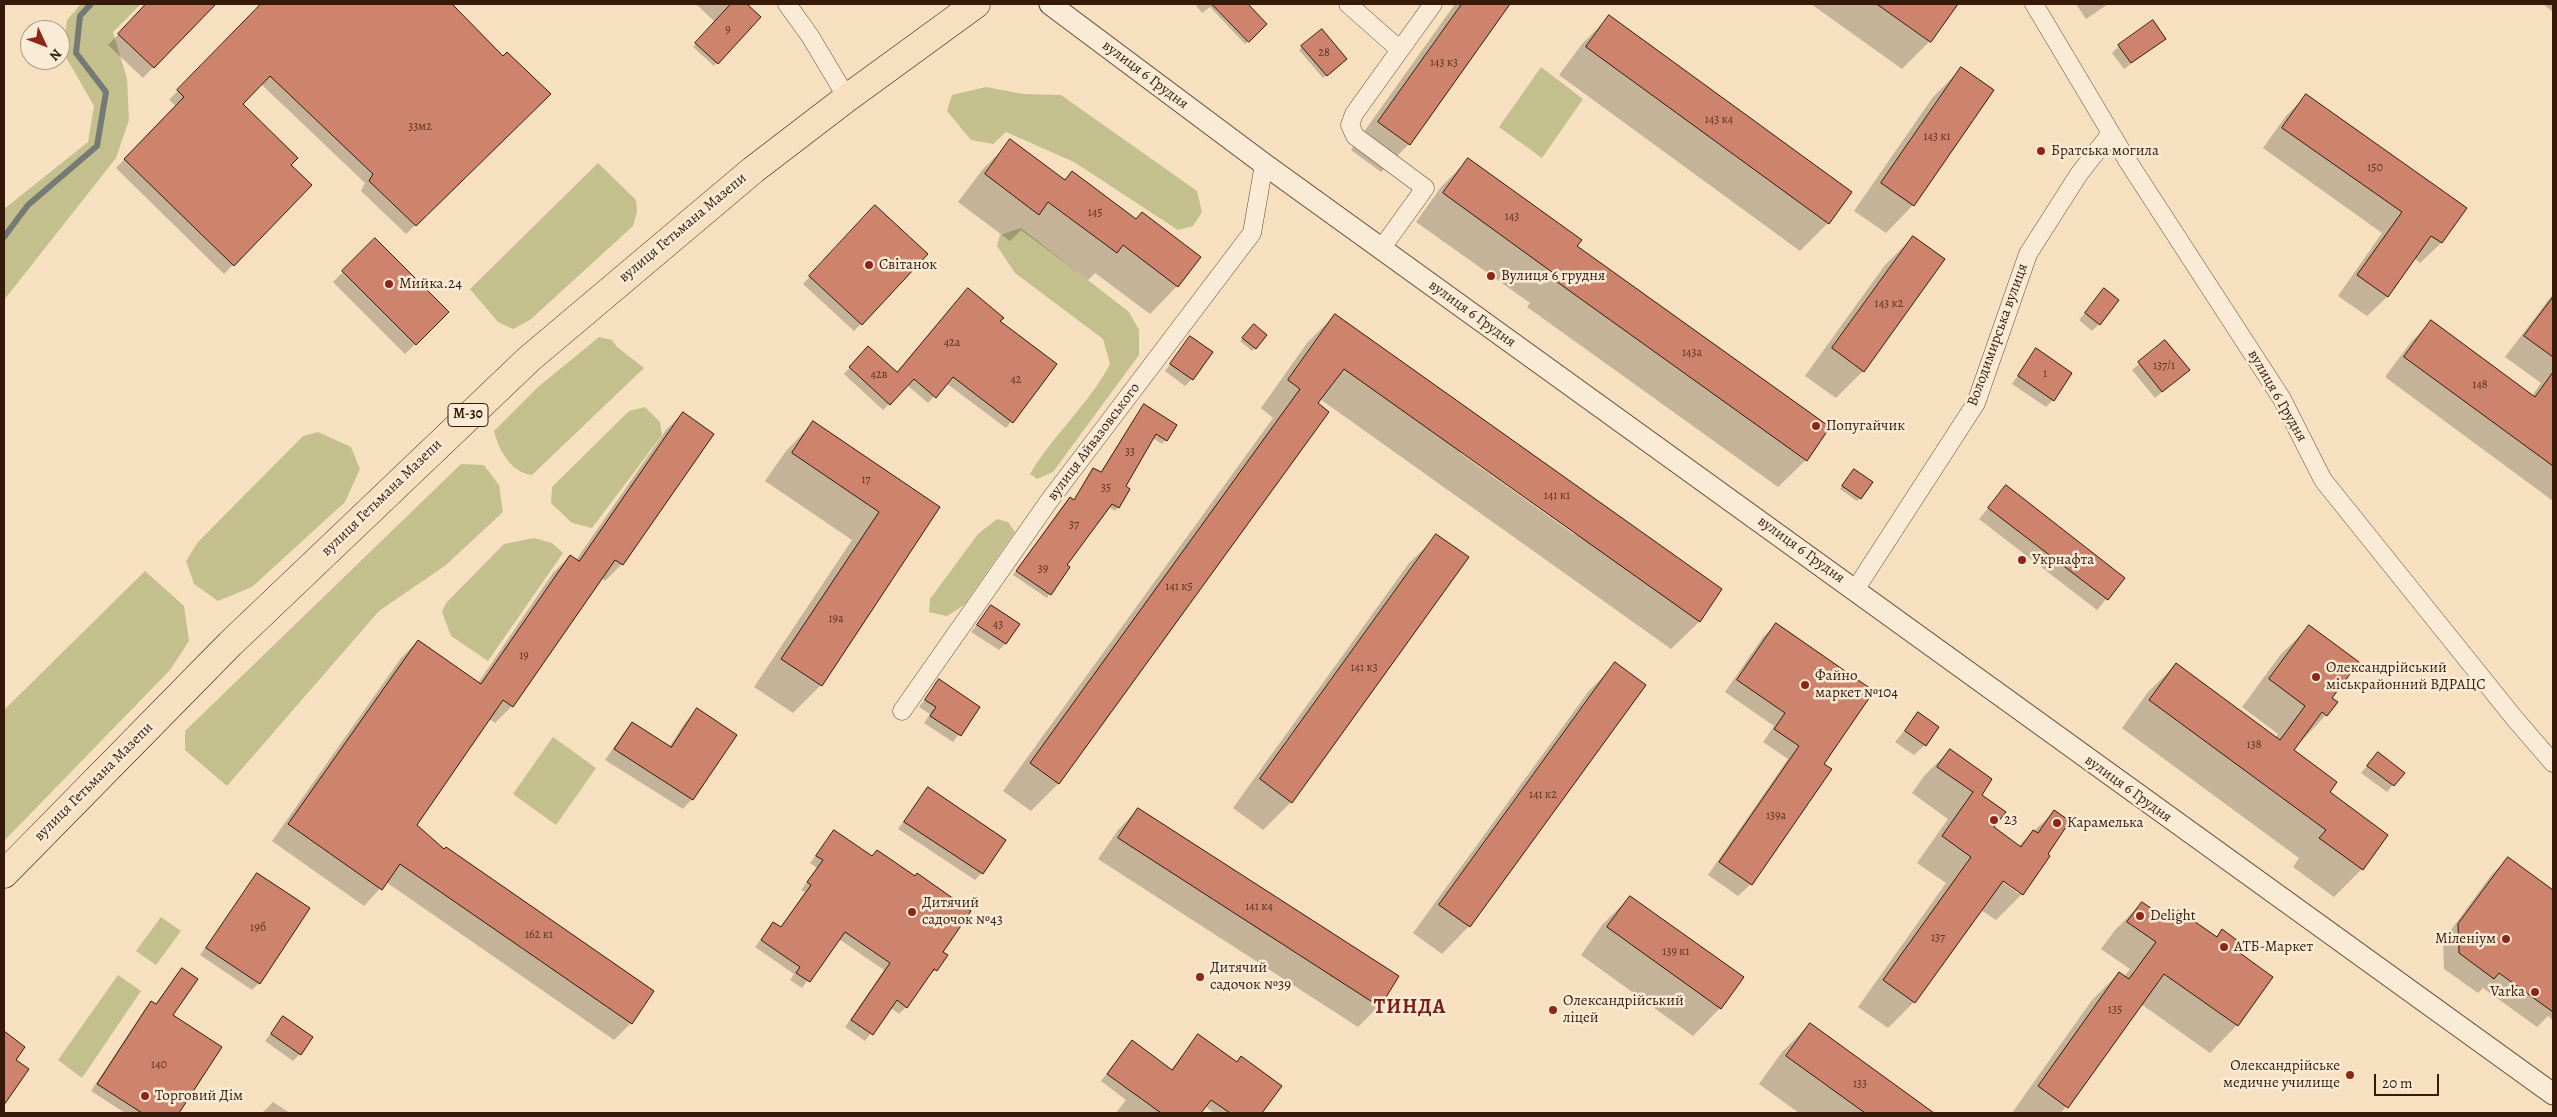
<!DOCTYPE html>
<meta charset="utf-8">
<style>
body{margin:0}
#map{position:relative;width:2557px;height:1117px;overflow:hidden;background:#f6e0c0;font-family:Alegreya,serif}
canvas{display:block}
.frame{position:absolute;inset:0;border:5px solid #361909;pointer-events:none}
.north{position:absolute;left:20px;top:20px;width:50px;height:50px;box-sizing:border-box;background:#f9ebd6;border:1px solid #ab9784;border-radius:50%;rotate:133deg;font-size:14px;font-weight:700;line-height:20px;text-align:center;color:#361909}
.north::after{content:'';display:block;margin:auto;width:18px;height:22px;background:#8f2418;clip-path:polygon(50% 0,100% 100%,50% 72%,0 100%)}
.scale{position:absolute;left:2374px;top:1074px;width:65px;height:22px;box-sizing:border-box;border:2px solid #361909;border-top:0;padding-left:6px;font-size:15px;line-height:18px;white-space:nowrap;color:#361909;-webkit-text-stroke:4px #f9ebd6;paint-order:stroke}
</style>
<div id="map">
<canvas width="2557" height="1117"></canvas>
<div class="frame"></div>
<div class="north">N</div>
<div class="scale">20 m</div>
</div>
<script>
const ctx = document.querySelector('canvas').getContext('2d');
ctx.lineJoin = 'round';
function fill(path, color) { ctx.fillStyle = color; ctx.fill(path, 'evenodd'); }
function trace(path, color, width, dash) { ctx.strokeStyle = color; ctx.lineWidth = width; ctx.lineCap = dash ? 'butt' : 'round'; ctx.setLineDash(dash || []); ctx.stroke(path); }
function drawText(font, color, halo, rows, align = 'center') {
  ctx.font = font + ' Alegreya,serif'; ctx.lineWidth = 5; ctx.setLineDash([]); ctx.textBaseline = 'middle'; ctx.strokeStyle = halo; ctx.fillStyle = color; for (const [text, x, y, turn = 0] of rows) {
    ctx.save(); ctx.translate(x, y); ctx.rotate((+turn || 0) * Math.PI / 180); ctx.textAlign = isNaN(turn) ? turn : align; if (halo) ctx.strokeText(text, 0, 0); ctx.fillText(text, 0, 0); ctx.restore();
  }
}
const green = new Path2D(`
 M81 4H141L113 32 127 79 129 120 116 158 4 300V209L88 142 94 106 63 52 67 20Z
 M1541 67 1583 99 1542 158 1499 127Z
 M986 87 1023 94 1061 95 1197 191 1202 212 1193 226 1178 230 1074 162 1006 132 993 144 971 140 947 111 952 95Z
 M598 163 636 200 637 212 633 226 530 320 513 329 498 322 470 289Z
 M1021 228 1129 312 1139 330V355L1053 472 1037 479 1030 474C1053 435 1089 404 1110 364L1103 339 1015 273 997 246 1000 235Z
 M599 337 612 340 617 347 644 368 532 475C510 472 499 450 494 431L538 387Z
 M645 407 660 422 662 435 592 528 572 523 551 503 552 487 629 411Z
 M318 432 351 447 360 469 345 502 252 587 218 601 194 584 186 561 198 542 303 436Z
 M461 464 484 465 499 485 503 512 446 565 379 611 227 786 185 750V731Z
 M997 519 1008 522 1015 532 964 605 947 616 929 612 930 599 978 534Z
 M534 538 552 543 563 553 488 661 451 636 442 612 446 603 504 544Z
 M145 571 184 606 189 641 170 670 4 841V710Z
 M553 737 596 768 556 825 513 794Z
 M161 917 181 931 156 965 136 951Z
 M118 975 141 991 82 1078 58 1060Z`);
const shadow = new Path2D(`
 M148 4H212L143 78 108 45Z
 M263 4H450L503 57 549 94 406 234 361 191 365 183 261 84 242 104 290 165 310 185 224 274 116 168 176 106 169 100Z
 M696 4H745L759 17 714 66 693 47 715 22Z
 M1195 4H1246L1266 24 1245 44 1210 7 1202 13Z
 M1455 4H1509L1409 144 1381 172 1351 150Z
 M1811 4H1943L1952 10 1930 41 1902 69Z
 M2076 4H2108L2086 19Z
 M2543 4H2553V12Z
 M1609 17 1850 193 1828 223 1800 251 1559 75 1582 44Z
 M2164 39 2124 69 2112 53 2119 46Z
 M1302 47 1342 62 1323 78 1299 50Z
 M1961 69 1913 205 1886 233 1854 211 1933 97Z
 M2306 96 2465 208 2441 243 2420 263 2414 258 2388 296 2367 316 2338 296 2382 233 2263 148 2286 116Z
 M1011 141 1177 286 1150 314 1095 273 1088 280 1021 230 1010 241 958 202 983 169Z
 M1468 160 1575 247 1806 460 1778 487 1527 307 1530 303 1416 222 1441 187Z
 M869 213 861 324 854 331 803 284Z
 M1913 237 1863 371 1836 398 1805 376 1885 265Z
 M375 240 448 312 405 354 333 282Z
 M2104 290 2099 324 2092 331 2079 320Z
 M2553 294V400L2548 407 2553 412V501L2385 377 2411 342 2431 322 2532 396 2541 383 2505 357Z
 M962 295 1056 365 1006 428 946 383 928 403 907 385 883 410 844 374 862 354 896 373Z
 M1335 315 1720 590 1699 622 1671 649 1320 399 1316 404 1327 412 1058 784 1031 811 1003 791 1273 418 1261 408 1307 343ZM1461 451 1576 533 1575 535 1460 453Z
 M1251 329 1266 336 1252 351 1240 341Z
 M1190 338 1192 379 1185 386 1165 371Z
 M2165 342 2188 370 2155 398 2132 370Z
 M2036 350 2053 400 2046 407 2012 384Z
 M1141 409 1166 440 1162 444 1153 438 1124 487 1118 507 1115 511 1109 507 1065 565 1047 598 1013 575 1066 502 1074 501 1090 473 1094 469 1101 473Z
 M683 413 622 564 605 581 601 578 512 706 495 723 489 719 415 826 444 851 652 992 631 1023 614 1040 386 882 364 906 272 841 401 658 418 641 478 683 553 573 570 556 576 560 666 430Z
 M813 423 939 507 821 685 793 713 754 687 852 540 765 481 786 451Z
 M1851 473 1860 498 1857 501 1840 489Z
 M2006 487 2124 578 2097 610 1979 519Z
 M1437 536 1291 802 1263 830 1233 808 1409 563Z
 M991 606 1006 643 999 650 971 632Z
 M1776 625 1822 764 1751 884 1738 896 1708 875 1788 759 1763 742 1774 726 1725 692 1763 637Z
 M2309 627 2330 698 2326 715 2292 751 2328 792 2387 835 2362 869 2334 897 2293 867 2299 858 2122 728 2148 692 2176 665 2275 738 2278 734 2242 707 2281 654Z
 M1615 664 1469 926 1442 954 1413 933 1588 692Z
 M939 681 979 707 953 742 924 723 930 714 919 707Z
 M697 710 692 799 683 809 605 760 623 734 632 724 669 747 687 720Z
 M1918 714 1925 745 1914 755 1895 742Z
 M1950 750 1980 795 1993 828 2018 846 2054 812 2046 854 2049 856 2022 894 1996 920 1981 910 1914 1002 1888 1028 1858 1007 1946 883 1917 863 1948 819 1912 793 1924 776ZM1998 876 2019 891V894L1997 878Z
 M2371 761 2403 773 2387 792 2361 773Z
 M928 789 982 873 975 880 898 829Z
 M1138 809 1398 977 1379 1006 1358 1027 1098 859 1118 830Z
 M834 831 941 952 936 970 928 976 906 1007 899 1014 890 1007 865 1041 845 1027 884 970 839 939 802 988 790 980 794 974 755 947 773 924 780 928 805 892 801 890 817 868 810 863Z
 M2508 859 2553 892V1020L2548 1016 2537 1027 2483 988 2478 993 2444 969 2443 941 2492 874Z
 M257 874 259 983 252 990 200 955Z
 M1630 897 1720 1008 1693 1036 1581 955 1602 925Z
 M2142 903 2168 922 2179 912 2215 938 2222 931 2231 949 2271 977 2237 1025 2210 1053 2141 1004 2061 1113H2012L2092 1000 2119 973 2124 977 2130 969 2101 949 2115 930Z
 M176 977 171 1015 220 1048 177 1113H125L91 1091 145 1009 151 1002 155 1005Z
 M283 1018 300 1054 293 1061 265 1041Z
 M1810 1024 1932 1113H1799L1759 1084 1782 1052Z
 M4 1033 24 1047 15 1060 9 1095 4 1091Z
 M1199 1035 1237 1063 1280 1086 1261 1113H1214L1205 1106 1200 1113H1116L1126 1100 1101 1081 1132 1042 1171 1070Z
 M273 1102 290 1113H262Z`);
const stream = new Path2D(`
 M4 237 28 205 97 146 106 92 76 53 80 16 91 4`);
const building = new Path2D(`
 M146 4H216L154 68 118 34Z
 M261 4H452L503 56 507 52 551 94 416 226 369 181 373 174 270 76 243 104 298 158 291 165 312 185 234 266 124 159 184 97 177 90Z
 M731 4H747L761 17 718 64 695 43Z
 M1212 4H1248L1267 24 1249 42Z
 M1462 4H1510L1410 145 1378 122Z
 M1877 4H1958L1931 42Z
 M1609 15 1852 192 1829 224 1586 47Z
 M2153 20 2166 39 2131 63 2118 45Z
 M1322 29 1347 59 1327 76 1301 46Z
 M1961 67 1994 90 1914 206 1881 183Z
 M2306 94 2467 208 2442 243 2431 236 2388 297 2357 275 2402 212 2282 128Z
 M1010 139 1065 180 1072 171 1136 219 1142 212 1201 257 1178 287 1123 245 1117 253 1048 202 1039 215 985 174Z
 M1468 158 1582 240 1577 246 1830 427 1807 461 1553 279 1556 275 1443 193Z
 M875 205 928 254 862 325 809 276Z
 M1913 236 1945 259 1864 372 1832 348Z
 M375 238 449 312 416 345 342 271Z
 M968 288 1004 318 1000 321 1057 364 1013 423 953 377 936 398 914 379 890 405 849 367 868 346 897 372Z
 M2104 288 2119 300 2100 325 2085 313Z
 M2553 297V357L2524 336Z
 M1335 314 1722 589 1700 622 1344 369 1318 403 1329 412 1059 784 1030 763 1300 389 1288 380Z
 M2431 320 2535 397 2553 372V466L2404 357Z
 M1254 324 1267 335 1256 349 1242 338Z
 M1190 336 1213 352 1193 380 1170 364Z
 M2165 340 2190 370 2162 392 2138 362Z
 M2036 348 2072 373 2054 401 2018 376Z
 M1144 404 1177 425 1167 441 1156 434 1126 486 1130 489 1119 508 1112 504 1067 565 1070 567 1051 595 1016 571 1070 497 1074 500 1093 468 1101 472Z
 M683 412 714 434 623 565 615 560 513 707 503 700 417 825 444 849 446 847 654 991 632 1024 400 864 382 890 288 824 418 640 481 684 570 555 579 561Z
 M813 421 940 507 822 686 781 659 879 512 792 453Z
 M1854 469 1873 482 1861 499 1842 486Z
 M2006 485 2125 578 2108 600 1988 508Z
 M1436 534 1469 557 1292 803 1260 779Z
 M991 605 1020 624 1006 644 977 625Z
 M1776 623 1874 691 1824 764 1832 769 1752 885 1719 862 1799 746 1774 729 1785 713 1737 680Z
 M2309 625 2359 662 2332 698 2338 702 2327 716 2322 712 2294 750 2337 782 2330 792 2388 835 2363 870 2319 838 2326 830 2149 700 2176 663 2280 740 2305 706 2269 679Z
 M1615 662 1646 685 1470 927 1439 905Z
 M939 679 980 707 961 736 930 716 936 707 925 700Z
 M697 708 737 735 693 800 614 749 632 722 671 747Z
 M1918 712 1939 727 1926 746 1905 731Z
 M1950 749 1992 779 1982 795 2006 812 1994 827 2021 847 2033 830 2038 833 2054 810 2070 821 2048 854 2050 856 2023 895 2003 881 1915 1003 1883 980 1971 857 1942 836 1973 792 1937 767Z
 M2378 752 2405 773 2394 786 2367 766Z
 M928 787 1006 840 983 874 904 822Z
 M1138 808 1399 976 1380 1007 1118 838Z
 M834 830 872 856 877 850 915 876 917 873 971 911 943 952 948 955 937 971 934 969 907 1008 897 1000 873 1035 851 1020 890 963 845 932 810 982 796 973 800 967 761 940 773 922 781 927 811 885 807 882 823 860 816 856Z
 M2508 857 2553 890V1012L2499 973 2494 979 2459 953 2458 924Z
 M257 873 310 908 260 984 206 948Z
 M1630 896 1744 977 1721 1009 1607 927Z
 M2142 902 2171 922 2178 910 2217 937 2222 929 2238 941 2233 948 2273 977 2238 1026 2164 974 2068 1108 2038 1086 2119 972 2129 979 2156 942 2127 922Z
 M182 968 198 979 173 1015 222 1047 179 1113H142L97 1084 151 1001 156 1004Z
 M283 1016 313 1037 301 1055 271 1034Z
 M1810 1023 1934 1113H1865L1786 1056Z
 M4 1031 25 1047 16 1060 29 1069 4 1105Z
 M1198 1034 1237 1062 1241 1056 1282 1086 1262 1113H1230L1211 1100 1201 1113H1161L1107 1074 1132 1040 1172 1070Z`);
const minor = new Path2D(`
 M787 4 810 36 847 98
 M1348 4 1400 50
 M2034 4 2127 160 2282 399 2323 480 2515 719 2553 763
 M1381 249 1425 188 1355 136 1350 125 1354 114 1433 4
 M1855 590 1976 403 2028 254 2079 174 2111 133
 M902 711 1049 501 1252 233 1264 164`);
const tertiary = new Path2D(`
 M1050 4 1264 164 2553 1094`);
const trunk = new Path2D(`
 M4 874 230 644 529 359 753 170 847 98 976 4`);
const markers = [
 [2041,151,5,"#8f2418"],
 [869,265,5,"#8f2418"],
 [1491,276,5,"#8f2418"],
 [389,284,5,"#8f2418"],
 [1816,426,5,"#8f2418"],
 [2022,560,5,"#8f2418"],
 [2316,677,5,"#8f2418"],
 [1805,685,5,"#8f2418"],
 [1994,820,5,"#8f2418"],
 [2057,823,5,"#8f2418"],
 [912,912,5,"#8f2418"],
 [2140,916,5,"#8f2418"],
 [2506,939,5,"#8f2418"],
 [2224,947,5,"#8f2418"],
 [1200,977,5,"#8f2418"],
 [2535,992,5,"#8f2418"],
 [1553,1010,5,"#8f2418"],
 [2350,1075,5,"#8f2418"],
 [145,1096,5,"#8f2418"]
];
const numberNames = [
 ["9",728,30],
 ["28",1324,53],
 ["143 к3",1444,63],
 ["143 к4",1719,120],
 ["33м2",420,127],
 ["143 к1",1937,137],
 ["150",2375,168],
 ["145",1095,213],
 ["143",1512,217],
 ["143 к2",1889,304],
 ["42а",952,343],
 ["143а",1692,353],
 ["137/1",2164,366],
 ["1",2045,374],
 ["42в",879,375],
 ["42",1016,380],
 ["148",2480,385],
 ["33",1130,452],
 ["17",866,480],
 ["35",1106,488],
 ["141 к1",1557,496],
 ["37",1074,525],
 ["39",1043,569],
 ["141 к5",1179,587],
 ["19а",836,619],
 ["43",998,625],
 ["19",524,656],
 ["141 к3",1364,668],
 ["138",2254,745],
 ["141 к2",1543,795],
 ["139а",1776,816],
 ["141 к4",1259,907],
 ["19б",258,928],
 ["162 к1",539,935],
 ["137",1938,938],
 ["139 к1",1676,952],
 ["135",2115,1010],
 ["140",159,1065],
 ["133",1860,1084]
];
const shields = [
 [468,415,40]
];
const shieldNames = [
 ["М-30",468,415]
];
const streetNames = [
 ["вулиця 6 Грудня",1145,75,37],
 ["вулиця Гетьмана Мазепи",683,228,-40],
 ["вулиця 6 Грудня",1472,314,36],
 ["Володимирська вулиця",1998,335,-70],
 ["вулиця 6 Грудня",2277,396,60],
 ["вулиця Айвазовського",1094,442,-53],
 ["вулиця Гетьмана Мазепи",382,498,-44],
 ["вулиця 6 Грудня",1801,550,36],
 ["вулиця Гетьмана Мазепи",94,782,-45],
 ["вулиця 6 Грудня",2128,789,36]
];
const poiNames = [
 ["Братська могила",2051,151],
 ["Світанок",879,265],
 ["Вулиця 6 грудня",1501,276],
 ["Мийка.24",399,284],
 ["Попугайчик",1826,426],
 ["Укрнафта",2032,560],
 ["Олександрійський",2326,668],
 ["міськрайонний ВДРАЦС",2326,685],
 ["Файно",1815,676],
 ["маркет №104",1815,693],
 ["23",2004,820],
 ["Карамелька",2067,823],
 ["Дитячий",922,903],
 ["садочок №43",922,920],
 ["Delight",2150,916],
 ["Міленіум",2496,939,"right"],
 ["АТБ-Маркет",2234,947],
 ["Дитячий",1210,968],
 ["садочок №39",1210,985],
 ["Varka",2525,992,"right"],
 ["Олександрійський",1563,1001],
 ["ліцей",1563,1018],
 ["Олександрійське",2340,1066,"right"],
 ["медичне училище",2340,1083,"right"],
 ["Торговий Дім",155,1096]
];
const districtNames = [
 ["ТИНДА",1410,1008]
];
fill(green, '#c3c08e');
fill(shadow, '#0003');
trace(stream, '#767a74', 6);
fill(building, '#ce836c');
trace(building, '#361909', 1);
trace(minor, '#664b37', 19);
trace(tertiary, '#664b37', 23);
trace(trunk, '#361909', 29);
trace(minor, '#f9ebd6', 18);
trace(tertiary, '#f9ebd6', 21);
trace(trunk, '#f6e0c0', 28);
for (const [x, y, r, color] of markers) { const dot = new Path2D(); dot.arc(x, y, r, 0, 2 * Math.PI); ctx.fillStyle = color; ctx.fill(dot); trace(dot, '#f9ebd6', 2); }
drawText('12px', '#5c3422', null, numberNames);
for (const [x, y, w] of shields) { const box = new Path2D(); box.roundRect(x - w / 2, y - 11.5, w, 23, 4); ctx.fillStyle = '#f9ebd6'; ctx.fill(box); trace(box, '#361909', 1); }
drawText('bold 14px', '#361909', null, shieldNames);
drawText('15px', '#361909', '#f9ebd6', streetNames);
drawText('15px', '#361909', '#f9ebd6', poiNames, 'left');
ctx.letterSpacing = '1px';
drawText('bold 20px', '#7a1f14', '#f9ebd6', districtNames);
ctx.letterSpacing = '0px';
</script>
